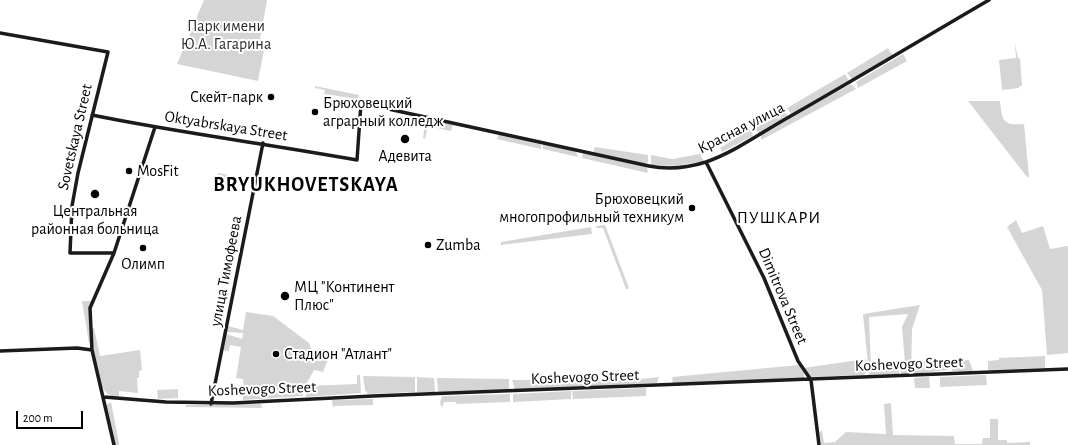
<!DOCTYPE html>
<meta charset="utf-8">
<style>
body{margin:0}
#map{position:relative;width:1068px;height:445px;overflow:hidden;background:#fff;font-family:"Alegreya Sans",sans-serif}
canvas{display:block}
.scale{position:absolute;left:16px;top:411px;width:67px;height:18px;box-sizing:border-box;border:2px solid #000;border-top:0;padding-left:5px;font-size:12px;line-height:14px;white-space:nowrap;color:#000;-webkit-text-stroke:3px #fff;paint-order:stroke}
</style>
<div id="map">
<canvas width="1068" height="445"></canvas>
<div class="scale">200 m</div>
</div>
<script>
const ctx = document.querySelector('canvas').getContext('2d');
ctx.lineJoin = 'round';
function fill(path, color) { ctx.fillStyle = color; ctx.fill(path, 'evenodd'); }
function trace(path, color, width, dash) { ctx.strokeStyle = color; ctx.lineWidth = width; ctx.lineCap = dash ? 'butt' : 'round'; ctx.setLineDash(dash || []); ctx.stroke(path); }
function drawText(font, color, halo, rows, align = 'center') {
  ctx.font = font + ' "Alegreya Sans",sans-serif'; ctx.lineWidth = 4; ctx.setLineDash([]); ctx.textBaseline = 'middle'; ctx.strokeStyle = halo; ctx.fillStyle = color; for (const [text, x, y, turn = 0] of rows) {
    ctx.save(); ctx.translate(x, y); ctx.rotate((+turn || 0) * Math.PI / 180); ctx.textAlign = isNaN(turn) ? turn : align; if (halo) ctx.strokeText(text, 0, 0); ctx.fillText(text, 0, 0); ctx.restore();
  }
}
const green = new Path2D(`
 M204 0H267L259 45 264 50 258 81 177 64Z
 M1015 44 1018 58H1020L1022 86H1019V88L1002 90 999 60 1016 58Z
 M888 48 893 56 854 79 851 78 847 73Z
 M903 54 907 61 858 88 856 82Z
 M845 74 849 81 791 114 787 108Z
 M851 84 856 89 761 140V134Z
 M315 86 359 95 358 99 324 94 325 90 315 88Z
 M968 101H1000C1002 120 1002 126 1024 124L1029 177H1027Z
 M785 110 787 116 759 133 754 128Z
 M426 118 453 125 451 131 428 126 425 139 423 138Z
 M751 129 753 136 722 152 720 148Z
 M499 134 541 143V149L497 139Z
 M543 144 576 151 578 157 543 149Z
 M595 147 648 155V162L646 164 593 153Z
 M583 153 647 167 648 173 582 158Z
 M700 154 704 161C685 165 669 167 651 165V155L672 159Z
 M218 173 235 176 233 187 216 182Z
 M1016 220 1022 233 1043 226 1050 249 1068 246V353L1047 355 1042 290 1007 227Z
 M605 225 629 288 628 289H626L603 228H597L596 226Z
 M591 227 592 234 501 245V242Z
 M82 301H91L89 307 90 343H89Z
 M920 305 912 329 911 374H901L900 364 905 363 902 327 908 314 869 317 871 366 898 364 899 374 869 375 863 314Z
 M246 312 273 316 309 343 312 351 317 353 319 348 329 357 323 372 314 370 305 386 357 384V375H360L361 393 306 397V394H309L308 389H305V386L285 388V393H303V396L243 400V393L270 394 269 389 244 391 243 379 236 378 241 347 230 345 229 351 223 350 226 334 242 339 243 333 227 332 228 326 243 330Z
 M94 328 100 356 140 350 142 370 139 371V378H137L138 393 119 391V397C113 396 109 396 105 391 97 382 93 342 91 329Z
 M1045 356V368L988 370V361L999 360V358Z
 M866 359V373L864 375 810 377 803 368Z
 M969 360 973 371H952L951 361Z
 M934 361 935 363 949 362V370L913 374 912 362Z
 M799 365 804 374V378L673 384 672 377Z
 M986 375 987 385 940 387V377Z
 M363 376 415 377V392L368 394 365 390Z
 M417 377 434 378 435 392H417Z
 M659 377 657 383 515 390 512 380H631Z
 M929 377 930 388H915L914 378Z
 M437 378 509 379V388L508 390 438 392Z
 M646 388V396L573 399 572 391Z
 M178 389V398L158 399 157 390Z
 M571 391V399L513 402V394Z
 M510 394V402L456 404V402H444L442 408 440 403 442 396Z
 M373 399V405L334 406 333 408 332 400Z
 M111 402 119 443V445H115L106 405Z
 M891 403 893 435 954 436 955 444H982L983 438H990V419H998V440H1007V443L1030 442V445H821L819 432 822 431 824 443 835 442 846 432 886 434 884 404Z
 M261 404 262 408 186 407V405Z`);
const secondary = new Path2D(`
 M0 33 108 52 78 173 72 206 70 253H114
 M92 115C180 133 269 144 357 160L361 103 649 166C668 170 687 168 706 162 735 152 762 132 789 117 856 79 922 39 989 0
 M706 162 764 278 798 361 811 380 819 445
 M0 351 77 348 92 350
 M104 397 166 402 233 403 373 396 1068 369
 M211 404 263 143
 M114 445 92 350 90 308 114 253 155 127`);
const markers = [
 [271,97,4,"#000"],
 [315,112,4,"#000"],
 [405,139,5,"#000"],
 [129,171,4,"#000"],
 [95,194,5,"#000"],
 [692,208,4,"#000"],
 [428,245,4,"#000"],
 [143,248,4,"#000"],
 [285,296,5,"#000"],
 [276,354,4,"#000"]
];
const parkNames = [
 ["Парк имени",226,26],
 ["Ю.А. Гагарина",226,44]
];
const poiNames = [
 ["Скейт-парк",263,97,"right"],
 ["Брюховецкий",323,103],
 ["аграрный колледж",323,121],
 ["Адевита",405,156,"center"],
 ["MosFit",137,171],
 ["Брюховецкий",684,199,"right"],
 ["многопрофильный техникум",684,217,"right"],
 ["Центральная",95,211,"center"],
 ["районная больница",95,229,"center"],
 ["Zumba",436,245],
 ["Олимп",143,264,"center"],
 ["МЦ \"Континент",294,287],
 ["Плюс\"",294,305],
 ["Стадион \"Атлант\"",284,354]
];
const streetNames = [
 ["Oktyabrskaya Street",226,126,9],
 ["Красная улица",741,128,-27],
 ["Sovetskaya Street",75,137,-77],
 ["улица Тимофеева",226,271,-79],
 ["Dimitrova Street",783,296,67],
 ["Koshevogo Street",909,364,-2],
 ["Koshevogo Street",585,377,-2],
 ["Koshevogo Street",262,389,-2]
];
const neighbourhoodNames = [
 ["ПУШКАРИ",779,218]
];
const districtNames = [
 ["BRYUKHOVETSKAYA",306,185]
];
fill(green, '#d5d5d5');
trace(secondary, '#1b1b1b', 3.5);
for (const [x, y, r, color] of markers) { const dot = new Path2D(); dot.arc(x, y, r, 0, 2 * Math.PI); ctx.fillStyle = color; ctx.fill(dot); trace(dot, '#fff', 1.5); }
drawText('16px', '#2c2c2c', '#fff', parkNames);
drawText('16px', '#000', '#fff', poiNames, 'left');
drawText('16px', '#000', '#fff', streetNames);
ctx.letterSpacing = '1px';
drawText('17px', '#000', '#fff', neighbourhoodNames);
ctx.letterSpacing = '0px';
ctx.letterSpacing = '1px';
drawText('bold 20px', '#000', '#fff', districtNames);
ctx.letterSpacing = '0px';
</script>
